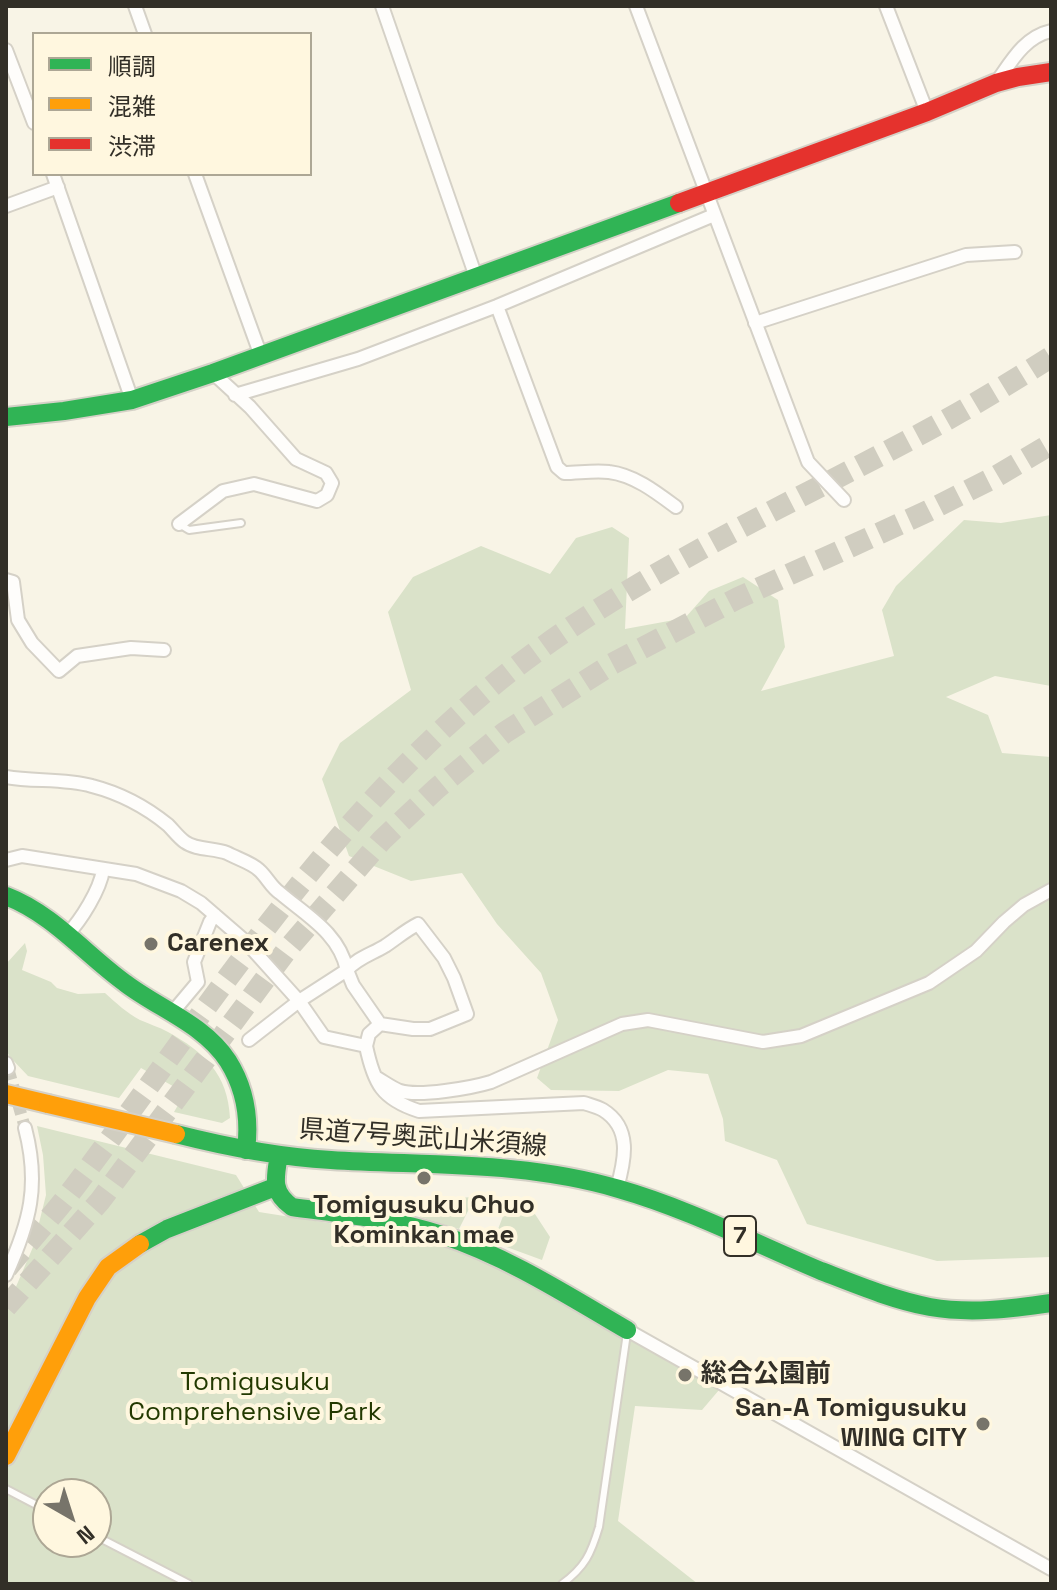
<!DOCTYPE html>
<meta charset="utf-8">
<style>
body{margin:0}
#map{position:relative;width:1057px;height:1590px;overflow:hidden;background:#f8f4e6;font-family:"Space Grotesk","Noto Sans JP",sans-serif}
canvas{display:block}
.frame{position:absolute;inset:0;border:8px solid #322f27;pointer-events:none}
.legend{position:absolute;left:32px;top:32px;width:280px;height:144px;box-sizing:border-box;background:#fff7df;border:2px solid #ada795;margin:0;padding:10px 14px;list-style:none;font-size:24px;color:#322f27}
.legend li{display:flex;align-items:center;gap:16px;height:40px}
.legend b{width:40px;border:2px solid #ada795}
.north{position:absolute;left:32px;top:1478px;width:80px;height:80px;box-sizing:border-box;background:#fff7df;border:2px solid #ada795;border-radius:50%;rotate:141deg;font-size:22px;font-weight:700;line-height:32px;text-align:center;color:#322f27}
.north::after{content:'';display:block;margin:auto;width:28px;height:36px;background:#77746a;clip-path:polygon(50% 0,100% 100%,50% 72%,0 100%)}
</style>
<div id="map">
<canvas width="1057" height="1590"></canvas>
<div class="frame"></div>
<ul class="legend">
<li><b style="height:10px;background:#30b455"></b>順調</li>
<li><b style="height:10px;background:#ff9f0a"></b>混雑</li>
<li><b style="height:10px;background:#e5322d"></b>渋滞</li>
</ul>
<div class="north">N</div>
</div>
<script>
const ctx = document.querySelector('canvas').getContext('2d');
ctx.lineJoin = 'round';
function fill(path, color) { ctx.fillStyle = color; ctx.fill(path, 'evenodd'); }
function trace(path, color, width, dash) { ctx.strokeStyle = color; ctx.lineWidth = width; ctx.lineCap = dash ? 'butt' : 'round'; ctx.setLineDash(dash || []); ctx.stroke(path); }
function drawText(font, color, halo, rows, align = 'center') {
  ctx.font = font + ' "Space Grotesk","Noto Sans JP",sans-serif'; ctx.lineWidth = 8; ctx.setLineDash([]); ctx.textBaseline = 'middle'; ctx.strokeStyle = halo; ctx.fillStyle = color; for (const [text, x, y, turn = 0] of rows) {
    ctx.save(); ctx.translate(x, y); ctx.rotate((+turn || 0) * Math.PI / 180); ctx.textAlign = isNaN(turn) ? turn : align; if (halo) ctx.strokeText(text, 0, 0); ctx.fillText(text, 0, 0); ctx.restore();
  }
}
const green = new Path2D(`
 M1051 515V686L995 676 946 697 988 715 1002 753 1051 757V1257L937 1261 807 1224 777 1160 725 1141 723 1119 708 1074 668 1070 619 1091 551 1090 537 1078 558 1020 541 973 497 924 462 873 411 881 349 856 322 779 340 743 411 690 388 612 413 577 481 546 550 574 576 538 612 527 629 538 625 629 685 618 709 591 743 577 778 600 785 647 761 691 894 656 882 610 896 586 964 520 1001 523Z
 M25 943 27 951 22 970 51 982 57 988 78 994 105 993C116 1003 127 1013 140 1020 149 1024 159 1027 168 1032 204 1052 228 1074 230 1118L222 1123 174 1112 185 1093 141 1068 119 1098 28 1076 10 1057 6 1050V964Z
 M37 1126 236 1175 259 1212 442 1241 535 1284 719 1390 702 1410 635 1406 618 1521 698 1584H6V1310L33 1247 46 1195 43 1155ZM48 1494H96V1542H48Z
 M475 1197 459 1229 420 1217 433 1199Z
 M507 1206 533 1211 550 1237 542 1260 493 1242Z`);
const streetTunnel = new Path2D(`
 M8 1068 25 1128`);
const highwayTunnel = new Path2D(`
 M7 1268C31 1239 57 1211 79 1181 205 1013 319 833 480 696 608 587 763 518 911 439 959 414 1005 386 1051 357
 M6 1307 100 1201 286 951 382 840 436 789 504 733 612 664 738 598 928 511 995 477 1051 444`);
const lane = new Path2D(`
 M179 524 189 530 241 523
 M6 1489 48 1511
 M96 1536 189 1584
 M562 1584C585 1567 591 1554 599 1527L627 1333`);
const street = new Path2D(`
 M135 6 145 34
 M382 6 476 277
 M636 6 808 462 844 500
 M886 6 927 112
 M6 50 34 123
 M996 83C1011 62 1024 37 1051 31
 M53 174 132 400
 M195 174 261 356
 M6 206 58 187
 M497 306 557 467 564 473C578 473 595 470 609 472 634 475 656 492 676 507
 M755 323 966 255 1015 252
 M235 395 358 359 497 306 714 215
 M179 524 223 491 254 484 317 501 327 495 332 483 326 473 296 459 250 407 213 373
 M6 580 13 582 18 620 32 643 59 671 77 656 131 648 164 650
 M6 777C34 782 64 778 92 786 119 793 146 807 168 825 174 831 179 838 185 842 196 850 214 848 227 853 236 858 252 863 259 870 267 877 271 887 280 893 307 916 339 933 347 970L299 1001 249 1040
 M6 860 22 856 136 874 181 891 201 903 245 941 299 1001 324 1037 366 1046C374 1084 382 1099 419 1111L584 1103C590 1105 598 1107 603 1110 632 1128 625 1160 617 1188
 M67 935C81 920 100 890 103 870
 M172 1013 198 982 194 962 210 922 215 915
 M366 1046 369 1034 380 1024 413 1029H430L467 1014 454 978 444 958 418 924C406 930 397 938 385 946 372 954 357 958 347 970L353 985 380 1024
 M6 1063 8 1068
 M377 1078C384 1082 392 1088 400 1091 419 1097 471 1088 491 1082L622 1024 648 1020 763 1042 801 1036 929 983 976 951 1004 922 1024 905 1051 890
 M6 1275C30 1222 40 1185 25 1128
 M627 1330 1051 1569`);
const fast = new Path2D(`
 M6 417 64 411 132 400 213 373 679 203
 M6 896C53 914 85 954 125 983 159 1009 204 1024 228 1061 245 1088 250 1119 246 1150
 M176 1134C227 1147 279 1157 331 1160 428 1166 525 1161 619 1189 689 1209 754 1243 821 1271 857 1285 893 1300 930 1307 970 1314 1011 1309 1051 1303
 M279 1155C275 1178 271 1192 292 1207 342 1214 394 1219 442 1235 508 1257 567 1295 627 1330
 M140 1244 167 1229 275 1187`);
const slow = new Path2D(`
 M6 1094 48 1104
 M6 1456 87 1298 108 1267 140 1244`);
const jam = new Path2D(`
 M679 203 927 112 996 83 1018 77 1051 72`);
const slowBridge = new Path2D(`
 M48 1104 176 1134`);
const markers = [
 [151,944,8,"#77746a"],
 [424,1178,8,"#77746a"],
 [685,1375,8,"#77746a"],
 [983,1424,8,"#77746a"]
];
const shields = [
 [740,1236,32]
];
const shieldNames = [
 ["7",740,1236]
];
const poiNames = [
 ["Carenex",167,944],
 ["Tomigusuku Chuo",424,1206,"center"],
 ["Kominkan mae",424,1236,"center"],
 ["総合公園前",701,1375],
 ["San-A Tomigusuku",967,1409,"right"],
 ["WING CITY",967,1439,"right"]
];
const streetNames = [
 ["県道7号奥武山米須線",423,1139,4]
];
const parkNames = [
 ["Tomigusuku",255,1383],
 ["Comprehensive Park",255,1413]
];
fill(green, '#dae2c9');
trace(streetTunnel, '#d0cdc0', 12, [12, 6]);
trace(highwayTunnel, '#d0cdc0', 22, [22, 11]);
trace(lane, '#d5d1c7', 10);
trace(street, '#d5d1c7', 16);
trace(fast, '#d5d1c7', 22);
trace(slow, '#d5d1c7', 22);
trace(jam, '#d5d1c7', 22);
trace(lane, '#fefdfb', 6);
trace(street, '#fefdfb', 12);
trace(fast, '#30b455', 18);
trace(slow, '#ff9f0a', 18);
trace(jam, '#e5322d', 18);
trace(slowBridge, '#d5d1c7', 22, []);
trace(slowBridge, '#ff9f0a', 18);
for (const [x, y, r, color] of markers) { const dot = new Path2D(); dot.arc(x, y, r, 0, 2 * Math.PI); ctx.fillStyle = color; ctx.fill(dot); trace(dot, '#fff7df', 3); }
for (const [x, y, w] of shields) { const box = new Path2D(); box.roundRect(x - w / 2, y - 20, w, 40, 6); ctx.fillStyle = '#fff7df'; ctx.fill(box); trace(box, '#322f27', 2); }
drawText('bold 24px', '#322f27', null, shieldNames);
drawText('bold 26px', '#322f27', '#fff7df', poiNames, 'left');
drawText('26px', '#322f27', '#fff7df', streetNames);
drawText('26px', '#223900', '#fff7df', parkNames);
</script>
